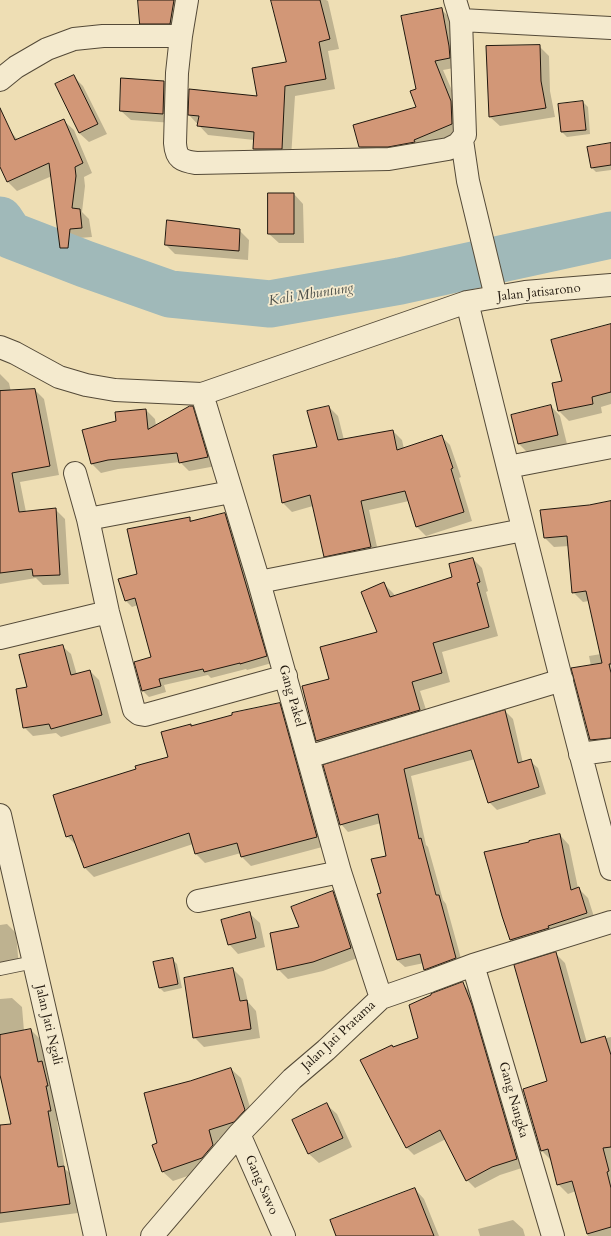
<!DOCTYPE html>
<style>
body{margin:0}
canvas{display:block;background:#eedeb4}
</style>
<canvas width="611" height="1236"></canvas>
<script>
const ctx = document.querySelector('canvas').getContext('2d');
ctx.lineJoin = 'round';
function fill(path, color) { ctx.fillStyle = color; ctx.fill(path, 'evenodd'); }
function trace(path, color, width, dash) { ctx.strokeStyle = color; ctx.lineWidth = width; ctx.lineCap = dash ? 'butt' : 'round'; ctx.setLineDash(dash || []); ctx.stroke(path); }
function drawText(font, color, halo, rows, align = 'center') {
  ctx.font = font + ' Cardo,serif'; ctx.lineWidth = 3.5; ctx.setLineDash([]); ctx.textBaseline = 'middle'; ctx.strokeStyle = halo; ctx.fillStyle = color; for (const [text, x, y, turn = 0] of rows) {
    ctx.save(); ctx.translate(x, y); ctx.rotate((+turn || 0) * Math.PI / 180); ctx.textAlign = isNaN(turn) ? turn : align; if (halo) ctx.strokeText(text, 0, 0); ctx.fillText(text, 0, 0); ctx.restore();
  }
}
const shadow = new Path2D(`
 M139 0H185L180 33H150L141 23Z
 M283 0H326L328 1 339 49 328 51 335 89 295 96 291 158 263 159 254 149V140L208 135 189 115 258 98 287 63Z
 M441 9 451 19 459 67 443 70 461 111V134L423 150 370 156 360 147 418 108 417 89Z
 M539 46 549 56 550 91 555 117 500 126 490 117 487 47Z
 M73 76 83 86 107 134 89 142 79 133Z
 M164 82 173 91V123L131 120 121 111Z
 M583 102 588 107 590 134 567 137 562 132Z
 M64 121 74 130 92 173 84 177 85 186 82 212 89 219 92 237 79 238 77 257H71L61 247 52 176 17 191 8 182 0 164V137L11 132 18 140Z
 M611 144V170L596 172 592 168Z
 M294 194 303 204 304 243H279L269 234Z
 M239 230 249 240 248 260 175 254 166 245Z
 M611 325V404L601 407 602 413 569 421 559 411 553 384 564 382Z
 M0 374 9 383 11 392 35 390 44 399 59 475 20 482 26 512 55 509 65 519 69 584 43 585 36 578 0 584Z
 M551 406 560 416 567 444 529 454 519 444 512 416Z
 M192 407 201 416 216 466 189 471 180 462 118 469 101 473 92 464 117 422 146 410 155 419 156 426Z
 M329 407 338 416 344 440 393 431 402 440 404 449 441 436 450 445 461 477 459 478 472 521 426 536 417 527 409 501 369 510 379 556 334 565 324 556 313 506 292 512 283 503 318 448Z
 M611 502V748L600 749 591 740V666L589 656 601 654 589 601 583 602 573 592 569 546 554 547 545 538 589 506Z
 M225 514 231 520 272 663 247 670 246 669 211 678 208 675 164 685 166 692 149 697 143 691 135 663 152 658 138 605 132 607 125 600 138 574 189 518 192 521Z
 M473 559 482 568 488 591 486 592 498 636 442 652 450 682 420 691 429 719 326 750 317 741 303 686 330 679 379 633 384 584 393 593 395 596 453 577Z
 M62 646 71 654 77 675 90 671 99 680 111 723 61 737 56 733 33 736 24 727 28 688Z
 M279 704 289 713 326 846 251 866 242 857 241 853 205 863 196 854 193 844 94 877 85 868 76 845 67 836 137 770 169 757 190 725 192 726Z
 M505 711 513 719 523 763 530 761 538 768 546 794 497 810 489 802 475 759 411 776 426 845 428 847 443 900 446 904 463 966 433 977 425 969 424 963 405 967 397 960 382 894 387 856 381 823 348 832 341 824 324 766Z
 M560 835 569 845 578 888 588 898 596 923 520 949 511 940 503 916Z
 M333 892 342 902 360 957 323 971 288 979 278 969 300 928Z
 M250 914 260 923 265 947 238 954 229 944Z
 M7 924 16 933 19 967 0 969V925Z
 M555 953 565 963 587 1043 605 1037 606 1038 611 1037V1236H588L576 1191 568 1194 558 1184 551 1160 542 1151 548 1081Z
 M172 959 177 964 182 988 164 992 159 987Z
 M233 969 243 979 248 1002 256 1011 260 1038 204 1047 194 1037Z
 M462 983 470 992 525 1167 500 1175 475 1188 467 1180 446 1139 414 1155 406 1147 393 1048 420 1039Z
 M12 998 22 1007 24 1031 31 1030 40 1039 46 1066 51 1072 60 1120 57 1121 65 1169 74 1177 78 1213 0 1223V1126L12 1125 0 1074V999Z
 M231 1069 241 1078 254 1120 243 1131 218 1139 222 1155 211 1168 173 1181 163 1172 154 1145 159 1144 190 1082Z
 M327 1105 337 1114 352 1147 319 1163 309 1154 293 1121Z
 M415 1189 424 1199 439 1236H337Z
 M513 1220 523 1229 525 1236H480L478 1229Z`);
const river = new Path2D(`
 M0 220 10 235 85 264 170 294 270 304 400 281 611 235`);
const building = new Path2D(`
 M138 0H174L170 24H140Z
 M271 0H320L330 39 319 42 326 79 285 86 282 149H253L254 132 197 126 199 116 188 115 189 89 257 96 252 68 286 62Z
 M442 8 449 46 450 58 435 61 451 101 452 124 414 140 415 142 388 147H359L353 125 416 107 410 91 416 89 401 16Z
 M540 45 541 81 546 108 489 117 486 46Z
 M74 75 98 124 79 133 55 84Z
 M121 78 164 81 163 114 120 111Z
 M583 101 586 130 561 132 558 104Z
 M0 108 15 140 64 119 83 163 75 167 76 176 72 208 80 209 82 228 70 229 68 248H60L49 163 7 182 0 167Z
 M611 143V165L591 168 587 147Z
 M268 193H294V234H268Z
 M167 220 240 229 239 251 165 245Z
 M611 324V392L592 397 593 404 558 411 552 383 562 381 551 340Z
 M35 389 50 466 12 473 19 512 56 508 60 575 33 576 32 569 0 573V391Z
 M551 405 558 435 518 444 511 415Z
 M190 406H193L208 457 179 463 177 453 108 460 91 464 82 430 116 421 115 412 146 409 148 429Z
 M329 406 338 440 393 430 397 450 442 435 453 468 451 469 464 512 416 527 405 491 361 501 371 547 324 557 310 495 282 503 273 455 317 447 307 411Z
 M611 501V664H609L611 673V738L590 740 571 668 602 663 586 591 572 593 567 536 544 538 540 510 589 505Z
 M225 513 267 656 240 664V663L204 672 203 669 159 679 161 686 142 691 134 662 151 657 135 598 125 601 118 579 137 574 127 529 190 517V521Z
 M473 558 480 582 477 583 489 627 433 643 442 673 412 682 420 710 316 741 302 686 329 679 320 647 377 632 361 592 384 582 390 597 452 577 449 564Z
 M63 645 71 675 90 670 102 715 51 729 49 724 23 728 16 689 27 687 19 655Z
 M280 703 317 837 241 857 237 843 195 854 189 833 84 868 72 835 66 837 53 795 136 769 135 766 168 757 161 732 191 724V726L232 715V713Z
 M505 710 518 763 531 759 539 787 488 803 471 750 404 769 419 839 421 838 436 895H439L456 958 424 970 420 954 397 960 377 894 381 893 371 859 386 856 378 814 340 825 323 765Z
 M560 834 571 890 579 887 587 913 548 926 549 928 510 940 502 916 484 852 529 842V841Z
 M333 891 351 948 313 962 277 970 270 933 299 927 291 907Z
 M250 912 256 938 228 945 221 920Z
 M556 952 581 1043 605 1036 611 1055V1147L603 1148 609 1171 607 1172 611 1188V1227L587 1234 572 1181 557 1185 548 1149 541 1151 523 1089 547 1081 514 965Z
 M173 958 178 984 159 988 153 962Z
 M233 968 240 1001 247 1000 251 1029 193 1038 184 978Z
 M463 982 472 1005 517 1159 492 1167 466 1181 440 1130 406 1148 360 1060 392 1045 393 1047 418 1038 409 1005 431 995V994Z
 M31 1029 38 1062 42 1061 48 1086H46L51 1111H48L58 1167 64 1166 70 1204 0 1213V1125L11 1124 0 1075V1035Z
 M231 1068 245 1110 234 1122 209 1130 213 1145 202 1158 162 1172 152 1145 157 1143 144 1093 190 1081Z
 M327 1103 343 1138 308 1154 292 1120Z
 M415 1188 434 1236H336L330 1220Z`);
const service = new Path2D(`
 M0 969 34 962`);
const minor = new Path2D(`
 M187 0 181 36 177 73 175 143C176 159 182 161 196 163L389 159 448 149 458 144 465 135 461 20
 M455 0 461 20 611 28
 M0 80 16 67 47 49 74 39 103 36H181
 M462 140 468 181 496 297
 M467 302C514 492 560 681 611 869
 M0 347 15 353 59 377 86 385 115 390 202 394 467 302 525 292 611 285
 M202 394 259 582 340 872 381 998
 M508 467 611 447
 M75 473 88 519 108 612 134 710 139 714 145 715 286 676
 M88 519 231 492
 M259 582 523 530
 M0 638 108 612
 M580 754 611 750
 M308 757 562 680
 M0 815 53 1045 95 1236
 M198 901 340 872
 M473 965 553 1236
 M239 1134 284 1236
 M152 1236 239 1134 292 1079 326 1050 381 998 430 981 473 965 611 922`);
const streetNames = [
 ["Jalan Jatisarono",539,293,-6],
 ["Gang Pakel",291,696,74],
 ["Jalan Jati Ngali",48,1025,77],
 ["Jalan Jati Pratama",339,1036,-43],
 ["Gang Nangka",513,1100,74],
 ["Gang Sawo",261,1185,66]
];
const waterNames = [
 ["Kali Mbuntung",311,295,-9]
];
fill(shadow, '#0003');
trace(river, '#a0b9b9', 47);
fill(building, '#d29777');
trace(building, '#21180e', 1);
trace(service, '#544a38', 14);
trace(minor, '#544a38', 24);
trace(service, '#f4eace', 12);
trace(minor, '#f4eace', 22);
drawText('13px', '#21180e', '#f4eace', streetNames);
drawText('italic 14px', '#4d504a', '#f4eace', waterNames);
</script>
